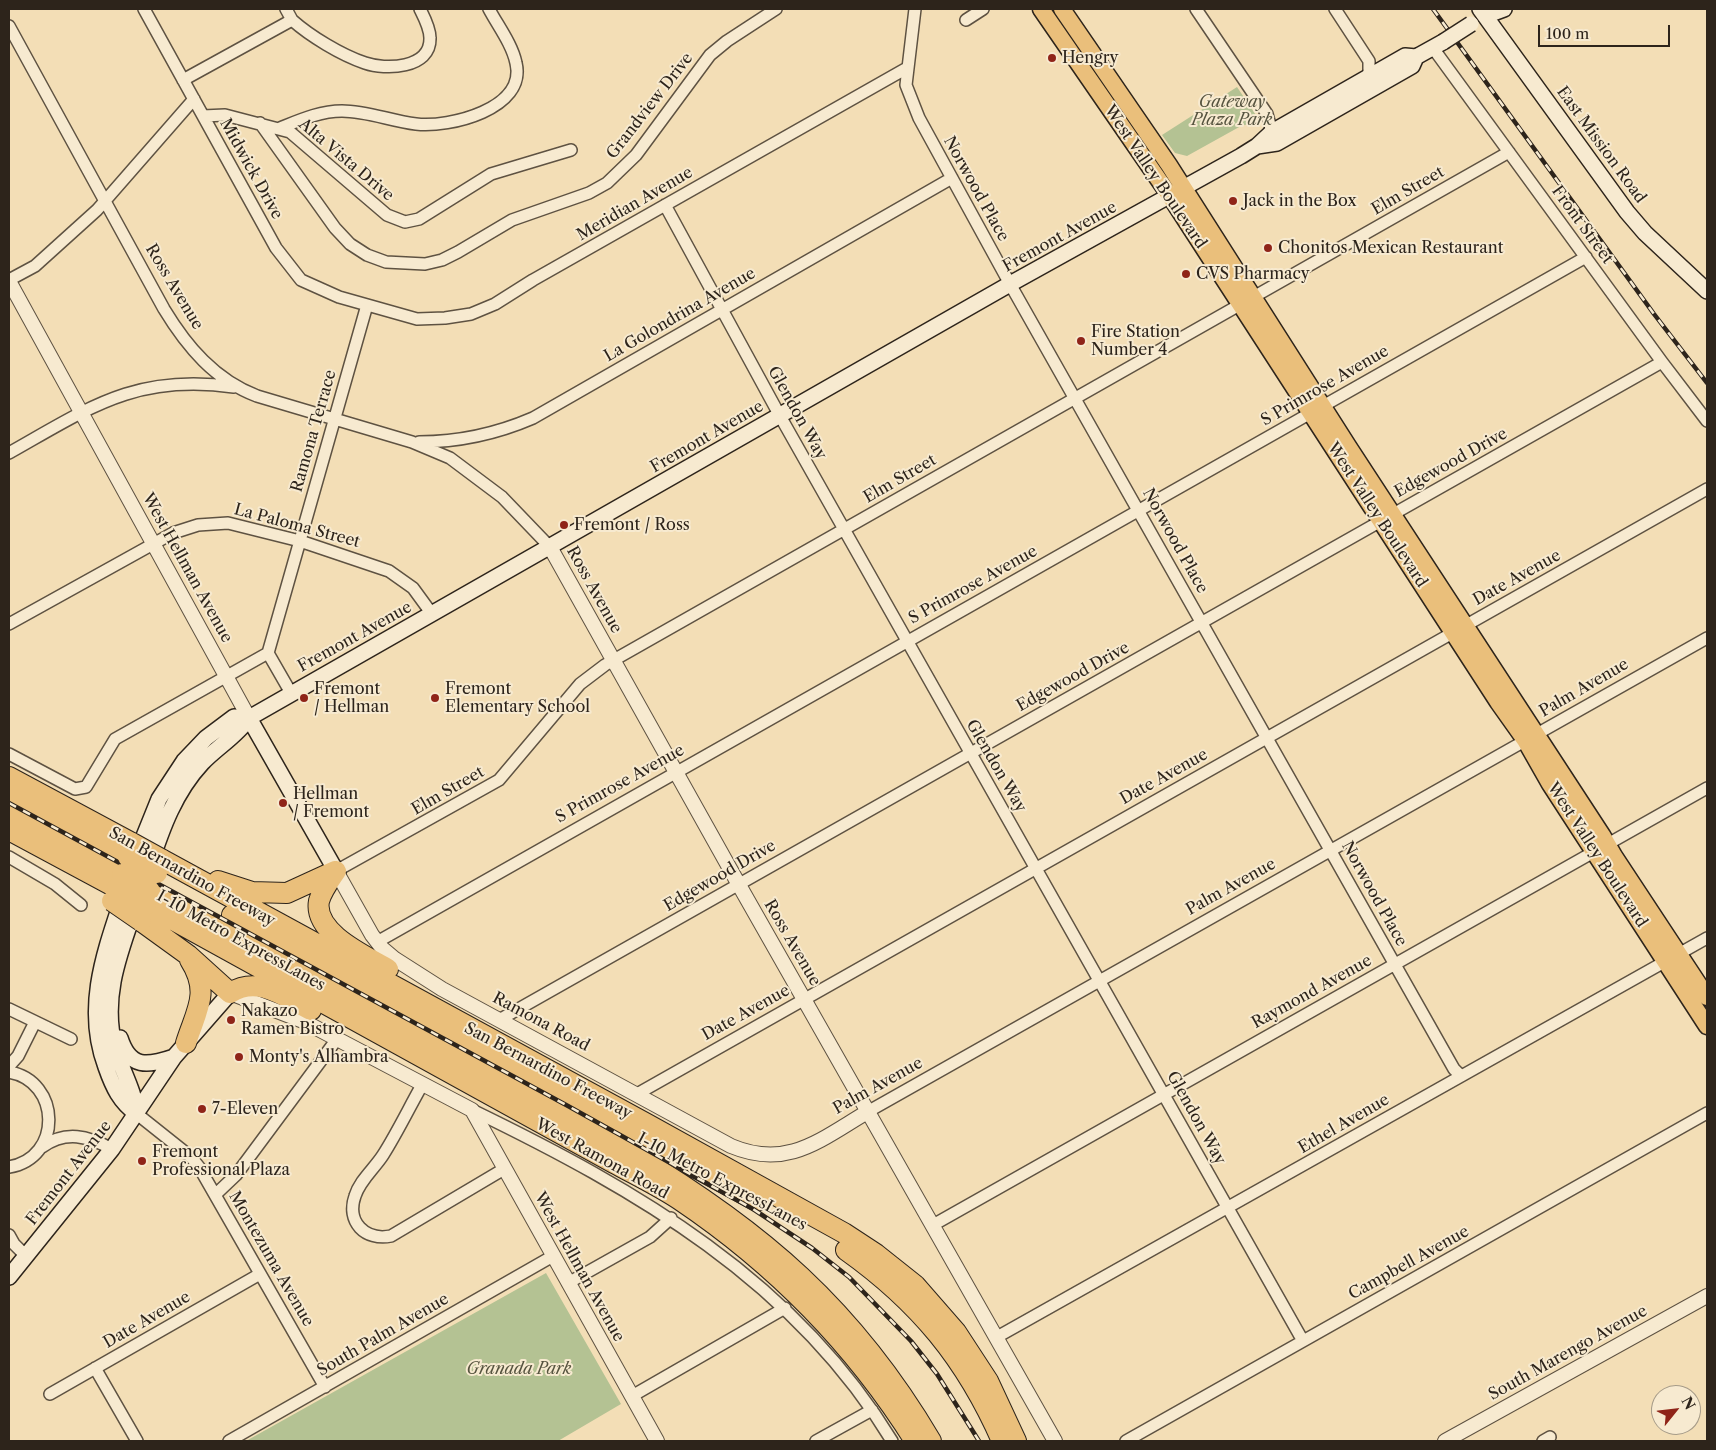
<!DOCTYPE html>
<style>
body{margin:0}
#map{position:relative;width:1716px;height:1450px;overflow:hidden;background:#f3deb6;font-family:"Libre Caslon Text",serif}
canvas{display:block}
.frame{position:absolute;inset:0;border:10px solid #2d241b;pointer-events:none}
.north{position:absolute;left:1651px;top:1385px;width:50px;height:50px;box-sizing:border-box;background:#f7ead0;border:1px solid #a69b88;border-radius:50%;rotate:61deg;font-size:14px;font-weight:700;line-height:20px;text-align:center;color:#2d241b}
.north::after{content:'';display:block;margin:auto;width:18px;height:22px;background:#8f2418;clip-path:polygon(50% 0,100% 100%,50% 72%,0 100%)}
.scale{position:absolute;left:1538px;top:25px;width:132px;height:22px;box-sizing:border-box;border:2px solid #2d241b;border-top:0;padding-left:6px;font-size:15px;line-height:18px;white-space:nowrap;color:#2d241b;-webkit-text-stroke:4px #f7ead0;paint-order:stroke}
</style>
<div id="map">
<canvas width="1716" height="1450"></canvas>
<div class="frame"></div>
<div class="north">N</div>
<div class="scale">100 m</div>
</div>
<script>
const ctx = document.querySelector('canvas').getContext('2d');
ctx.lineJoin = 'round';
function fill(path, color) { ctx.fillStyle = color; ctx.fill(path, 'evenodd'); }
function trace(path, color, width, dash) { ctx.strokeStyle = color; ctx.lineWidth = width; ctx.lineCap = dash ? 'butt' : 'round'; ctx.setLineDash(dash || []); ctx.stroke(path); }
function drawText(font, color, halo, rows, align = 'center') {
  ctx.font = font + ' "Libre Caslon Text",serif'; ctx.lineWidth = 4; ctx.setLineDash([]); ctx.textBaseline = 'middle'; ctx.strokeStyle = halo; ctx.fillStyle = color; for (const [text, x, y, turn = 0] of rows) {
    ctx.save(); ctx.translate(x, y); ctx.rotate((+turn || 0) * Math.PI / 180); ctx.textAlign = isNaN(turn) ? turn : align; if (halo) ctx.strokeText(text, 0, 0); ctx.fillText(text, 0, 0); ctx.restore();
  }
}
const green = new Path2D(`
 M1237 87 1260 121 1241 126 1187 156 1175 153 1162 135Z
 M546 1273 621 1404 558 1441H246Z`);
const minor = new Path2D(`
 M144 9 276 248 301 280 339 297 417 319 445 318 471 314 495 304 533 280 907 68
 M286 9 292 20
 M915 9 906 85 919 118 1010 284 1454 1069 1461 1076
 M1196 9 1267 114 1272 132
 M1335 9 1369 61V77
 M966 20 983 9
 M9 26 164 309C187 347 215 380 257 396L412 442 450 458 502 497 550 547
 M1433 48 1662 362 1707 421
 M183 80 292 20C310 36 341 55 365 63 385 70 431 69 430 38 430 28 424 17 420 9
 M203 116 225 115 290 132 387 215 405 222 419 219 491 174 571 150
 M260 123 335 228 350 244 367 255 386 262 425 264 442 260 458 252 512 220 589 193 607 183 636 155 710 55 727 41 776 9
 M280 128C300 120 320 111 342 111 367 111 391 121 416 124 449 128 527 109 516 63 512 44 498 26 489 9
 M665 205 780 416 1303 1341
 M9 280 35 266 97 210 194 99
 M419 442C459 442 496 434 533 418L952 178
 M9 453C89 408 136 373 234 387
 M9 624 173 533 198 525 228 523 300 541 389 571 413 588 432 614
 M291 693 268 653 367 305
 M9 754 75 789 86 787 115 739 268 653
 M9 857 55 884 81 905
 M336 871 499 780 580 684 605 665 1509 152
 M377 942 1586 257
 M9 1009 71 1039
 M499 1020 1662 362
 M9 1066 18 1056 35 1022
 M9 1072C61 1081 63 1158 9 1167
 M422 1085C409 1108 397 1133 383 1155 374 1169 360 1180 355 1196 346 1222 365 1241 391 1236L504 1169
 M637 1094 1707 489
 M472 1110C637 1190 794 1280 892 1441
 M869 1111 1707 638
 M137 1114 191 1157 199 1167 325 1387
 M42 1147C66 1130 88 1136 112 1149
 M216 1194 236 1175 337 1039
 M933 1225 1707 788
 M9 1235 14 1244 26 1256
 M568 1283 650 1237 671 1218
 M997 1337 1707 938
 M95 1368 137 1441
 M50 1394 260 1274
 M632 1396 785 1308
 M229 1441 553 1256
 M816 1441 872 1410
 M1126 1441 1707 1113
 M1543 1441 1550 1437`);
const tertiary = new Path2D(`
 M9 281 249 718
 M550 547 743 892 1055 1441
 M336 871 372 935 382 948 395 959 442 989 731 1146C788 1170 821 1139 869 1111
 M230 993 303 1021 472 1110 657 1441
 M1445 1441 1707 1296`);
const secondary = new Path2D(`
 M1480 9 1627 212 1645 233 1707 291
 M1485 16 1504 9
 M1257 146 1277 143 1412 66 1416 57 1443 42
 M249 718 336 871
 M136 856 159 799 184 761 206 738 234 717 249 718
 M150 865C162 828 175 792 202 763 217 747 237 736 249 718L1010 284 1241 156 1257 146 1272 132 1405 56 1416 57
 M123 897C104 954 84 1008 106 1067 113 1087 120 1102 137 1114
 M136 906C120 952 101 998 115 1048 122 1071 134 1090 137 1114
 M120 1038C130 1069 147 1066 174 1057
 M9 1277 112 1149 174 1057 230 993`);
const primary = new Path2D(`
 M1041 9 1170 196 1498 702 1525 740 1550 784 1707 1026
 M1062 9 1169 165 1348 446 1602 835 1614 856 1707 997`);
const motorway = new Path2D(`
 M9 777 132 843
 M9 794 128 857
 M9 812 122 874
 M9 830 117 888
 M161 859 647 1124 844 1233 876 1254 915 1285 956 1332 988 1381 1016 1441
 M336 871C330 880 322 890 319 901 313 933 366 956 388 969
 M218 881 252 892 287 893 335 871
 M150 891 631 1153C762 1231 853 1309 931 1441
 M146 905 614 1163C636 1175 659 1186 680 1200 775 1264 854 1344 915 1441
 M232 915 757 1201
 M141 921 188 955 230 993C259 975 284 997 311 1010
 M186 1043C196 1011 211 993 190 960
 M846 1250C919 1302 966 1359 1002 1441`);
const rail = new Path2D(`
 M1433 9 1654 314 1707 383
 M9 803 568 1106 753 1209 812 1248 849 1277 911 1341 937 1374 979 1441`);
const secondaryBridge = new Path2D(`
 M1443 42 1471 24`);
const motorwayBridge = new Path2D(`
 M132 843 161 859
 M128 857 157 873
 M122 874 150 891
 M117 888 146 905
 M112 901 141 921`);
const markers = [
 [1052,58,5,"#8f2418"],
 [1233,201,5,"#8f2418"],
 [1268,248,5,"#8f2418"],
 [1186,274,5,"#8f2418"],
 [1081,341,5,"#8f2418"],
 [564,525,5,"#8f2418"],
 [304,698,5,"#8f2418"],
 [435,698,5,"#8f2418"],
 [283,803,5,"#8f2418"],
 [231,1020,5,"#8f2418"],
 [239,1057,5,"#8f2418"],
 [202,1109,5,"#8f2418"],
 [142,1161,5,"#8f2418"]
];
const poiNames = [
 ["Hengry",1062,58],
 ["Jack in the Box",1243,201],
 ["Chonitos Mexican Restaurant",1278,248],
 ["CVS Pharmacy",1196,274],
 ["Fire Station",1091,332],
 ["Number 4",1091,350],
 ["Fremont / Ross",574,525],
 ["Fremont",314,689],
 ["/ Hellman",314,707],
 ["Fremont",445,689],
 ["Elementary School",445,707],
 ["Hellman",293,794],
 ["/ Fremont",293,812],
 ["Nakazo",241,1011],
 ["Ramen Bistro",241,1029],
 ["Monty's Alhambra",249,1057],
 ["7-Eleven",212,1109],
 ["Fremont",152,1152],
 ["Professional Plaza",152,1170]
];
const parkNames = [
 ["Gateway",1232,102],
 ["Plaza Park",1232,120],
 ["Granada Park",519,1369]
];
const streetNames = [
 ["Grandview Drive",650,106,-52],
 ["East Mission Road",1601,145,54],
 ["Alta Vista Drive",346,160,40],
 ["Midwick Drive",251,169,61],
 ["West Valley Boulevard",1155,177,56],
 ["Norwood Place",976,189,61],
 ["Elm Street",1408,191,-30],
 ["Meridian Avenue",635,204,-30],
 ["Front Street",1582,225,54],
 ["Fremont Avenue",1060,237,-29],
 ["Ross Avenue",174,287,59],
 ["La Golondrina Avenue",680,315,-30],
 ["S Primrose Avenue",1325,386,-30],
 ["Glendon Way",797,413,61],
 ["Ramona Terrace",314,431,-74],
 ["Fremont Avenue",707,437,-30],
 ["Edgewood Drive",1451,463,-29],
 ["Elm Street",900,479,-30],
 ["West Valley Boulevard",1377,515,57],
 ["La Paloma Street",297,526,15],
 ["Norwood Place",1175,541,61],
 ["West Hellman Avenue",187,568,61],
 ["Date Avenue",1517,578,-29],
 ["S Primrose Avenue",973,585,-29],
 ["Ross Avenue",594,590,61],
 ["Fremont Avenue",355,637,-29],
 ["Edgewood Drive",1073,677,-29],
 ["Palm Avenue",1584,688,-30],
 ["Glendon Way",996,766,60],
 ["Date Avenue",1164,777,-29],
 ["S Primrose Avenue",620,784,-29],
 ["Elm Street",448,791,-30],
 ["West Valley Boulevard",1597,855,57],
 ["Edgewood Drive",720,876,-30],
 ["San Bernardino Freeway",192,877,29],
 ["Palm Avenue",1231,887,-29],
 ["Norwood Place",1374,894,61],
 ["I-10 Metro ExpressLanes",241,941,29],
 ["Ross Avenue",792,943,60],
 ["Raymond Avenue",1312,992,-29],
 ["Date Avenue",746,1013,-29],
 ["Ramona Road",541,1022,28],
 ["San Bernardino Freeway",548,1071,28],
 ["Palm Avenue",878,1086,-29],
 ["Glendon Way",1196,1118,61],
 ["Ethel Avenue",1344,1124,-30],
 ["West Ramona Road",602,1159,29],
 ["Fremont Avenue",69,1173,-52],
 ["I-10 Metro ExpressLanes",722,1182,28],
 ["Montezuma Avenue",271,1259,60],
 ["Campbell Avenue",1409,1263,-29],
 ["West Hellman Avenue",579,1267,61],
 ["Date Avenue",147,1320,-30],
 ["South Palm Avenue",383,1335,-30],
 ["South Marengo Avenue",1568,1353,-29]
];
fill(green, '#b4c293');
trace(minor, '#5e5242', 14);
trace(tertiary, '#5e5242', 16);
trace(secondary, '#2d241b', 18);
trace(primary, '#2d241b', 19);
trace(motorway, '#2d241b', 22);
trace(minor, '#f7ead0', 11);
trace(tertiary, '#f7ead0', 14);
trace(secondary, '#f7ead0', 15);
trace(primary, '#eabf7b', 16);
trace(motorway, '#eabf7b', 20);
trace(rail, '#2d241b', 4.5);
trace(rail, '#f7ead0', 2.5, [8]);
trace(secondaryBridge, '#2d241b', 18, []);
trace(motorwayBridge, '#2d241b', 22, []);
trace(secondaryBridge, '#f7ead0', 15);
trace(motorwayBridge, '#eabf7b', 20);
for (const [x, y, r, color] of markers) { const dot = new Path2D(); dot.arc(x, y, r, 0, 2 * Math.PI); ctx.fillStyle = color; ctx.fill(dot); trace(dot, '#f7ead0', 2); }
drawText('16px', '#2d241b', '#f7ead0', poiNames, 'left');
drawText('italic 16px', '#56533f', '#f7ead0', parkNames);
drawText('16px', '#2d241b', '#f7ead0', streetNames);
</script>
